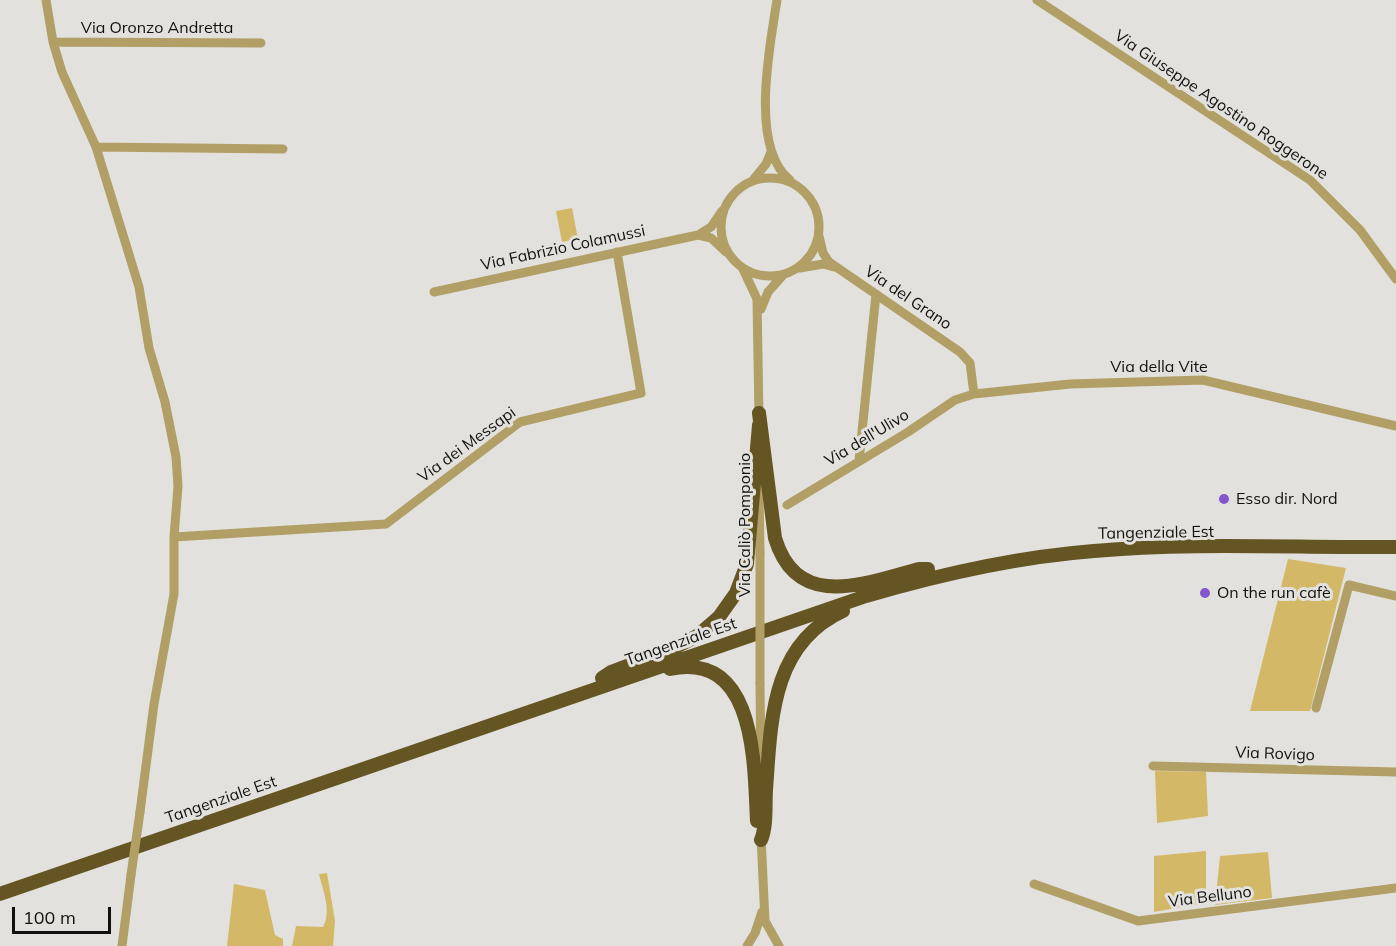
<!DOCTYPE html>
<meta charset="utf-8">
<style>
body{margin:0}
#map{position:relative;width:1396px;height:946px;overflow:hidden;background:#e2e1dd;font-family:Mulish,sans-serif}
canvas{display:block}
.scale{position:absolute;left:12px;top:907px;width:99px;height:27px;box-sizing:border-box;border:3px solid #11110f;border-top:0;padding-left:8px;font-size:18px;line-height:21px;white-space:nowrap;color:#11110f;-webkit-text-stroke:4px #e2e1dd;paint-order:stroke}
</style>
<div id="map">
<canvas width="1396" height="946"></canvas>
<div class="scale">100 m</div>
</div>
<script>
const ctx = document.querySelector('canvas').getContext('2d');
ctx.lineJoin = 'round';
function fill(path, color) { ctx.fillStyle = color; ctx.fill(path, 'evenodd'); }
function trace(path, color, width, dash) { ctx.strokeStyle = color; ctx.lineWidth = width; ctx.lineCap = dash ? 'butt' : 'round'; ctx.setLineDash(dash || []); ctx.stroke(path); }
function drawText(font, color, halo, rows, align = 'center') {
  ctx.font = font + ' Mulish,sans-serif'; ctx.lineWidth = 6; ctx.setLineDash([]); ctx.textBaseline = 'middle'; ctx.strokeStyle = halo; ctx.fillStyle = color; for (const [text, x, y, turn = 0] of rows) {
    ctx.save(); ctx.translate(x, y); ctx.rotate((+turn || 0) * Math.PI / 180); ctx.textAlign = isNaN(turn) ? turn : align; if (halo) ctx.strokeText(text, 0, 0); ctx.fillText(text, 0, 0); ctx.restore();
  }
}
const green = new Path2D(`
 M572 208 578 239 562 242 556 211Z
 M1288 559 1346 568 1310 711H1250Z
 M1155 771 1206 772 1208 816 1157 823Z
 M1206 851V903L1154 912V856Z
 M1268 852 1272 898 1215 905 1220 856Z
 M327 873 335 921 333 946H292L296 926 323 927C332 912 323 891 319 874Z
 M234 884 265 890 275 935 283 939V946H227Z`);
const minor = new Path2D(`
 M46 0 53 42 62 72 96 147 139 287 149 348 165 402 176 457 178 486 174 537V594L154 704 140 812
 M777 0C770 45 749 148 790 180
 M1037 0 1310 180 1360 230 1396 279
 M53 42 261 43
 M96 147 283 149
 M721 227a49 49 0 1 1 98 0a49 49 0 1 1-98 0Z
 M753 180 766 164 771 152
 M698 235 711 238 726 252
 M819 236 823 253 829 262 960 352 970 363 974 394
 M800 268 823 264 834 267
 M743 269 757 299 759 417
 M434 292 698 235 711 227 722 211
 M761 309 768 292 784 274
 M859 461 876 294
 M759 488 760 553
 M787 505 908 432 955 400 974 394 1070 384 1203 380 1396 426
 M174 537 386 524 520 422 641 393 617 252
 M760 683 761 777
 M1316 708 1349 585 1396 596
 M1153 766 1396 772
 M761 836 765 921 779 946
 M1034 884 1138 921 1396 888
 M122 946 131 875
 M747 946 755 933 762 912`);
const highway = new Path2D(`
 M759 413 775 538C797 612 866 583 919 569H928
 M670 669C757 651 754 765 757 821
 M602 678 611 672 672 649 697 636 719 617 736 593 747 564 759 425
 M761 840C767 826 765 806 766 790 771 721 771 644 843 611
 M0 894 866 596C941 574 1016 557 1094 551 1194 542 1296 548 1396 547`);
const minorBridge = new Path2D(`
 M760 553V683
 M131 875 140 812`);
const markers = [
 [1224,499,6,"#8555cd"],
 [1205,593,6,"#8555cd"]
];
const streetNames = [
 ["Via Oronzo Andretta",157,28],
 ["Via Giuseppe Agostino Roggerone",1221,105,34],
 ["Via Fabrizio Colamussi",563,248,-12],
 ["Via del Grano",908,298,34],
 ["Via della Vite",1159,367],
 ["Via dell'Ulivo",867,438,-31],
 ["Via dei Messapi",467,445,-36],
 ["Via Caliò Pomponio",745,525,-90],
 ["Tangenziale Est",1156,533,-1],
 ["Tangenziale Est",681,642,-19],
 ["Via Rovigo",1275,754,2],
 ["Tangenziale Est",221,800,-19],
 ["Via Belluno",1210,897,-7]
];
const poiNames = [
 ["Esso dir. Nord",1236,499],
 ["On the run cafè",1217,593]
];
fill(green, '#d3b967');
trace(minor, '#b19f65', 9);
trace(highway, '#645523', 14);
trace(minorBridge, '#b19f65', 9);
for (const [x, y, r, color] of markers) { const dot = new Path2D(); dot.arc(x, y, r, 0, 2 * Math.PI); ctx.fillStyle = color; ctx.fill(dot); trace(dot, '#e2e1dd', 2); }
drawText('16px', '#11110f', '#e2e1dd', streetNames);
drawText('16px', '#11110f', '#e2e1dd', poiNames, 'left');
</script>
